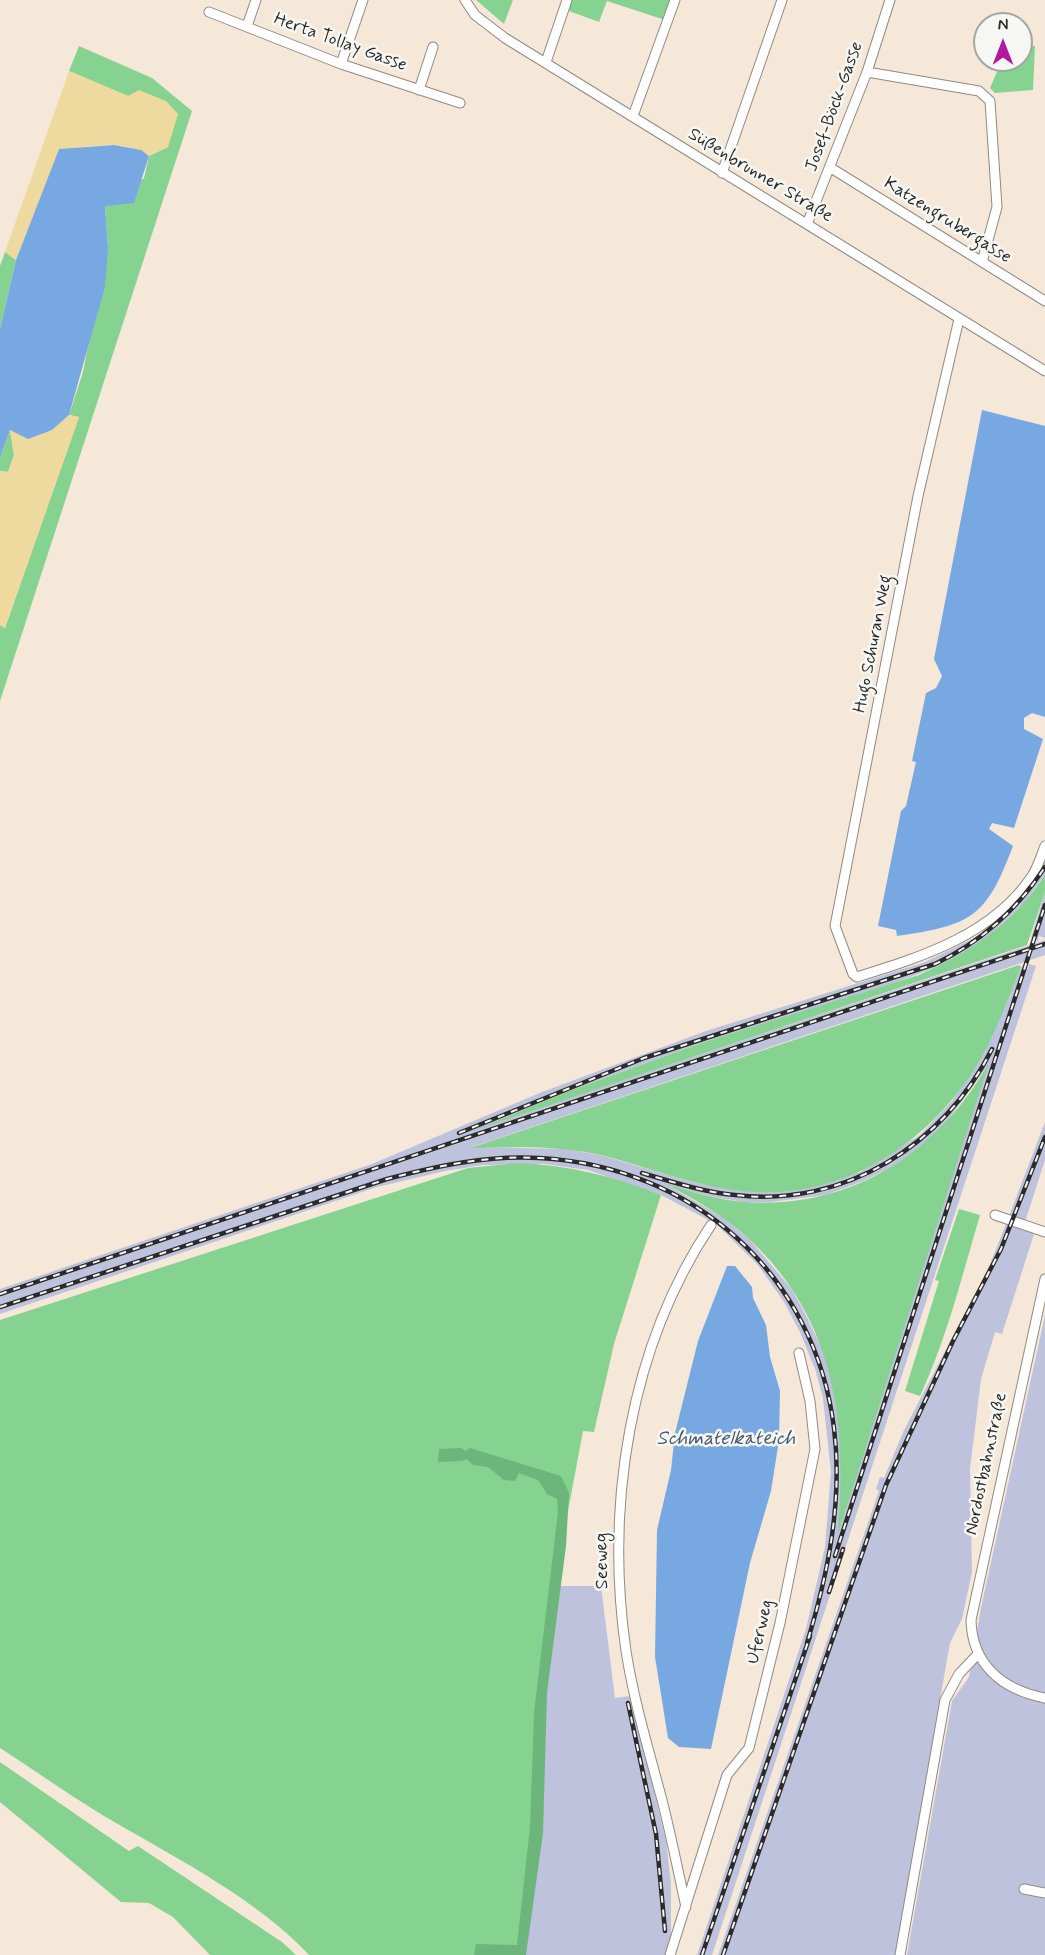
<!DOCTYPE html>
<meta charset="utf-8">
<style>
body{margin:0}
#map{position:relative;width:1045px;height:1955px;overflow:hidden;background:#f5e8d8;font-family:Mynerve,sans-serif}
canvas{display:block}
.north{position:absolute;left:973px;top:12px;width:60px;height:60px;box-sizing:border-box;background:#f6f6f2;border:2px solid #a5a5a2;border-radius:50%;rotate:0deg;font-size:16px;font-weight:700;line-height:24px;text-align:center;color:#2b2b2b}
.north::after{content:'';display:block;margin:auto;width:21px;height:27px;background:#b5179e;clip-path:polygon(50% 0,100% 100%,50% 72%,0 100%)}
</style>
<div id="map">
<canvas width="1045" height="1955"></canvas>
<div class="north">N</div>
</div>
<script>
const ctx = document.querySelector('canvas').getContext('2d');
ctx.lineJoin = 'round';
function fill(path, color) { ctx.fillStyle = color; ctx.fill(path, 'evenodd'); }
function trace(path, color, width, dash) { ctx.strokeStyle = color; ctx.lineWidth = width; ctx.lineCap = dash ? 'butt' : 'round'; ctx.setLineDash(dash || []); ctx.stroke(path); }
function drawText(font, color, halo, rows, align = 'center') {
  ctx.font = font + ' Mynerve,sans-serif'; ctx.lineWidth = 5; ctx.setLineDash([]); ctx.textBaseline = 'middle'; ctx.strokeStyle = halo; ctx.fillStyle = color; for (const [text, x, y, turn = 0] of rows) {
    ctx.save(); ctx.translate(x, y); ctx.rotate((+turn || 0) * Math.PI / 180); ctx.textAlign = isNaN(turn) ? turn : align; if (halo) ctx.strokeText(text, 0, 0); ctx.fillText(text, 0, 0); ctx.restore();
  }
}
const industrial = new Path2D(`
 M1045 859V875L1024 903 983 942 952 961 884 987 704 1042 564 1093 485 1126 1045 940V955L472 1147 566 1149 604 1156 692 1182 741 1191 790 1190 860 1172 920 1135 952 1101 990 1040 1021 967 1028 969 1029 964 1036 966 712 1955H697L806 1629 825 1547 831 1472 823 1398 815 1369 800 1332 784 1302 758 1265 716 1224 661 1195 588 1170 544 1164 483 1165 445 1171 377 1187 0 1314V1289L372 1164 542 1092 706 1031 925 962 980 935 1010 908ZM987 1067 939 1211 839 1530 842 1465 838 1407 828 1362 806 1315 791 1288 750 1240 724 1218 669 1186 713 1197 745 1202H771L826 1195 861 1182 890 1168 918 1149 942 1128Z
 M1045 892V938L1039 936 1038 941 1031 938Z
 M1045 1122V1160L1025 1222 1009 1216Z
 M1006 1224 1034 1234 1002 1334 995 1332 981 1379 970 1469 972 1572 962 1619 950 1643 895 1955H718L879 1491 876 1489 880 1477 884 1478 904 1430 988 1269Z
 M1045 1315V1955H907L952 1701 969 1677 981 1608Z
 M554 1586H601L615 1698 631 1696 666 1841 671 1883V1936L665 1955H479Z`);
const green = new Path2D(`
 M476 0H513L504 24Z
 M571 0H672L665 20 607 1 599 22 569 11Z
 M1021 45 1035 46 1033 90 995 93 990 88 1002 60H1021Z
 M79 46 152 78 192 111 0 701V625L5 628 79 417 69 415 83 372 108 246 105 206 144 178 149 156 168 147 128 96 69 71Z
 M5 252 16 260 0 329V266Z
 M10 430 14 455 8 472 0 471V458Z
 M1045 875V892L1027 945 475 1130 564 1093 704 1042 919 975C971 952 1013 923 1045 875Z
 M1019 965 1021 967C1007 1001 994 1038 974 1070 922 1149 839 1201 741 1191 694 1186 650 1168 605 1156 560 1145 515 1147 470 1148Z
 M989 1063 838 1534C847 1423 836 1320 749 1239 725 1216 695 1200 666 1184 692 1192 718 1200 746 1202 852 1209 937 1153 989 1063Z
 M518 1163C569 1165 613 1176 661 1195L614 1344 594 1432 583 1431 554 1586 537 1793 520 1952 479 1955H309C259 1901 180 1860 116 1823 76 1800 39 1773 0 1748V1320L468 1168Z
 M959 1209 980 1215C962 1276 947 1338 920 1396L905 1391 939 1281 935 1280Z
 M0 1762 129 1851 138 1846 282 1942 296 1955H210L173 1917 149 1903 121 1902 0 1802Z`);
const forest = new Path2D(`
 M461 1448 465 1451 470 1448 561 1476 569 1493 566 1546 547 1693 543 1833 526 1955H474L476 1944 517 1945 530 1827 534 1713 558 1512 557 1499 547 1494 538 1480 519 1473 515 1481 504 1480 488 1467 473 1465 467 1459 462 1461 438 1462 439 1449Z`);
const sand = new Path2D(`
 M69 71 128 96 139 90 166 101 178 114 168 147 149 156C125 138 87 148 59 149L16 260 5 252Z
 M69 415 79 417 5 628 0 625V471L8 472 14 455 10 430H52Z`);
const water = new Path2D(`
 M114 145 141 150 149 156 134 203 105 206 108 246 105 287 69 415 52 430 28 439 10 430 0 458V329L16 260 59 149Z
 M982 410 1045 426V717L1032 713 1024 718V729L1043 739 1014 828 992 823 989 829 1013 846C986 917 973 925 897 936L896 930 878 926 901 811 906 806 916 762 912 761 926 693 936 688 942 676 934 659Z
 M727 1266H735L752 1287 753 1298 766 1325 770 1357 780 1391 779 1440 771 1491 750 1563 711 1749 679 1747 668 1738 655 1657 657 1530 671 1470 675 1433 698 1341Z`);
const minor = new Path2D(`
 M465 0 475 15 505 38 1045 371
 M209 12 341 64 460 103
 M247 26 256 0
 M546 62 567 0
 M341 64 363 0
 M867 72 979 91 990 101 997 207 982 262
 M419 90 433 47
 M633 116 675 0
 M831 168 1045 301
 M722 173 782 0
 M807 224 867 72 890 0
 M959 319 918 496 835 926 853 974 857 977C921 957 993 935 1032 876 1038 867 1041 856 1045 846
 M995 1215 1045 1232
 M1045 1279 971 1620C972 1665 1003 1690 1045 1698
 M1024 1889 1045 1893
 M686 1907C678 1871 671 1835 662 1800 649 1751 634 1702 626 1651 605 1506 629 1348 711 1225
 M670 1955 727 1775 749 1748 780 1623 815 1449 810 1401 799 1353
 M900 1955 945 1700 959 1674 977 1655`);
const rail = new Path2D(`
 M459 1133 644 1058 935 964C981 942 1017 910 1045 867
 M642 1173C673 1182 703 1192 735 1195 844 1208 944 1145 992 1049
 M0 1294 1045 944
 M0 1307 387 1179C437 1166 487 1155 539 1158 693 1166 815 1274 834 1428 843 1501 828 1574 807 1643
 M835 1556 1045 905
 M829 1592 843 1549
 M628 1703 656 1834 665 1931
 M702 1955 810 1636
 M723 1955 886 1485 953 1341 1001 1249 1045 1137`);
const streetNames = [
 ["Herta Tollay Gasse",340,43,20],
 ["Josef-Böck-Gasse",835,107,-70],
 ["Süßenbrunner Straße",760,176,31],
 ["Katzengrubergasse",947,221,32],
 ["Hugo Schuran Weg",874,644,-79],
 ["Nordostbahnstraße",987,1464,-78],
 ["Seeweg",603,1561,-91],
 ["Uferweg",761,1632,-77]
];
const waterNames = [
 ["Schmatelkateich",726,1440]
];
fill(industrial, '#bec2dd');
fill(green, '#86d391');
fill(forest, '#6cb57b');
fill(sand, '#eeda9e');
fill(water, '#78a8e2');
trace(minor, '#908a82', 11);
trace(minor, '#fff', 9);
trace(rail, '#2b2b2b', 4.5);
trace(rail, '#f6f6f2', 2, [7]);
drawText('18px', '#2b2b2b', '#f6f6f2', streetNames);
drawText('italic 20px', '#46576b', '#f6f6f2', waterNames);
</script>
